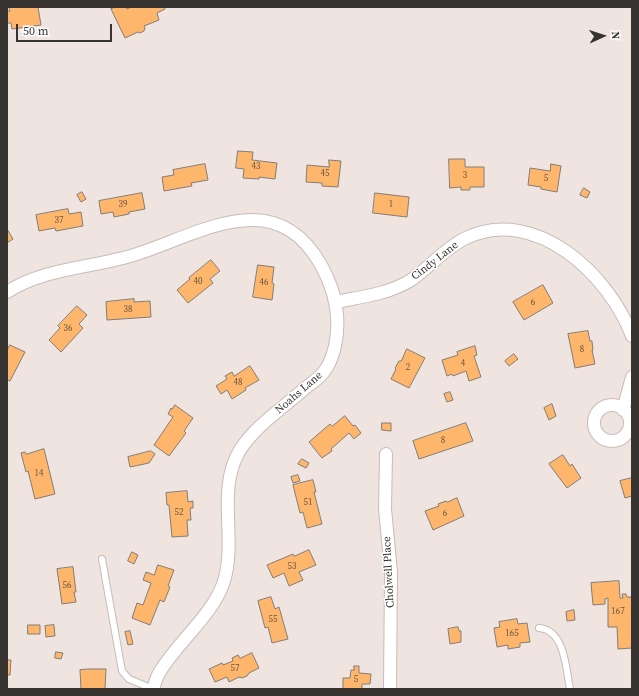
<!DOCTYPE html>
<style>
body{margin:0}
#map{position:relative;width:639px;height:696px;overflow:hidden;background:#f0e4e0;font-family:"Source Serif 4",serif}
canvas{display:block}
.frame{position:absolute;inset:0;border:8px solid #373331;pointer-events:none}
.north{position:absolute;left:583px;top:16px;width:40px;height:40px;-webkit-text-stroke:3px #fff;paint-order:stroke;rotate:87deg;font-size:11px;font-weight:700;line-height:16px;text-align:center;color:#373331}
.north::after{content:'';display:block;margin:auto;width:14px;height:18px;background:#373331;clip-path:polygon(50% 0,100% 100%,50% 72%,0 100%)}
.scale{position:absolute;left:16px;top:24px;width:96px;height:18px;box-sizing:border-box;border:2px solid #373331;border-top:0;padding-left:5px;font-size:12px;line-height:14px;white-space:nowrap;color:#373331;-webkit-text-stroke:3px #fff;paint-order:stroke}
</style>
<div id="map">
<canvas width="639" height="696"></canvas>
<div class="frame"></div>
<div class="north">N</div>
<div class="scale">50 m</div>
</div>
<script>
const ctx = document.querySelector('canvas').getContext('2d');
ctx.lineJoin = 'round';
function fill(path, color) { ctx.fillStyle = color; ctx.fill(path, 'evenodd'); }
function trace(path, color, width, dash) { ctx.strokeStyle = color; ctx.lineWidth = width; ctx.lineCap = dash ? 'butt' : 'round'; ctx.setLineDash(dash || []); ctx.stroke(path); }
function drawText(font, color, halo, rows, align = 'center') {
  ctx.font = font + ' "Source Serif 4",serif'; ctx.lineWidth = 3; ctx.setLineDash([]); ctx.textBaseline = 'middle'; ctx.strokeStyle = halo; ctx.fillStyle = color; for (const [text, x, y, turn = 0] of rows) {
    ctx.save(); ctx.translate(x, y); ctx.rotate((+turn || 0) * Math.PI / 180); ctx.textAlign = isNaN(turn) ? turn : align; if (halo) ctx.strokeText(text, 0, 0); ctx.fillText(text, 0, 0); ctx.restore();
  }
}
const building = new Path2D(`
 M14 7H38L41 25 12 29 11 23H7V11H10L9 8Z
 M117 7H126L127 9 131 7H164L165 9 157 13 159 20 144 26 145 28 144 31 140 33 138 32 125 38 111 9Z
 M238 151 253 152 252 160 277 163 275 179 259 177V179L243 178 244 169 236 168Z
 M449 159H465V167H484V187H470V190H461V187L450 188Z
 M329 160 341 161 338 187 322 186V183L306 182 307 165 329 167Z
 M205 164 208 180 191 183 192 186 164 191 162 177 174 175 173 170Z
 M551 164 561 166 557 192 541 189V187L528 185 530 168 550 171Z
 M584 188 590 192 587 198 580 195Z
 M82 192 86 199 81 202 77 195Z
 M142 193 145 209 129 212V214L114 217 113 212 101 214 99 201Z
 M375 193 409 197 407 217 373 213Z
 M68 209 69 214 81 212 83 226 56 231 55 228 39 231 36 215Z
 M7 229 13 239 7 243Z
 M211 260 220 271 210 279 213 283 188 303 177 290 190 279 189 278Z
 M258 265 274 267 272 283 274 284 272 300 253 297Z
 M543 285 553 303 524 320 513 302Z
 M134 299V302L150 301 151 317 107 320 106 302Z
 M77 306 87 315 79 324 83 328 61 352 49 340 60 328 58 326Z
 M588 331 590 341H592L593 350H592L595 364 575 368 568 334Z
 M10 345 25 352 10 381 7 380V351Z
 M475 346 477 355 474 356 481 377 469 381 466 371 453 376 452 374 447 376 442 360 458 355 457 352Z
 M407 349 425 358 409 388 391 379 396 369 395 368 399 361H401Z
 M514 354 518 359 509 366 505 361Z
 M250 366 259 380 245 388 246 390 232 399 227 390 221 394 216 386 227 379 225 376 232 372 234 376Z
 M450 392 453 400 447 402 444 394Z
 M552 404 556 416 549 420 544 408Z
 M175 405 193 418 184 431 186 433 169 456 154 445 173 417 168 414 171 408 172 409Z
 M345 416 353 426 355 425 361 433 354 439 349 433 331 449 332 451 322 458 309 442 330 424 332 426Z
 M382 423H391V431L382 430Z
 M466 423 473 441 419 459 413 441Z
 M44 449 55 494 35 499 28 471 26 472 21 453 25 452 26 454Z
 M151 451 155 454 149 463 130 467 128 457Z
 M563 455 570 466 572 464 581 478 567 488 549 464Z
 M302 459 309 463 306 468 298 464Z
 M298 475 300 481 293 483 291 477Z
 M632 478V496L625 498 620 481Z
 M313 480 316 492H314L322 524 307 528 303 512 300 513 293 485Z
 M187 491 188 502 193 501V508H190L191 520H187L188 536 172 537 169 505H167L166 493Z
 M457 498 464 516 433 530 425 511 439 506 438 504 446 501 447 502Z
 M309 550 316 565 299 572 303 580 289 586 284 573 273 578 267 565 293 554 294 556Z
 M132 552 138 555 134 564 128 561Z
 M158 565 174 570 168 586 170 587 164 602 160 600 150 625 132 618 137 603 143 605 151 583 143 580 146 572 154 575Z
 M73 567 76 592H74L76 602 62 604 57 569Z
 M619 581 620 598H623L622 594H626L627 597H632V648L618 649 617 627H608V598L605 599V604L593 605 591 583Z
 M271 597 275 609 279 607 288 639 272 643 268 627 265 628 258 601Z
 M574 610 575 620 567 621 566 612Z
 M517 619 518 624 527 623 530 642 520 643V647L508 649V645L497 647 494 628 500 627 499 622Z
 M28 625H40V634H28Z
 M54 625 55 636 46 637 45 626Z
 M458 627 459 631H461V642L450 644 448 629Z
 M130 631 133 644 128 645 125 632Z
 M56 652 63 653 61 659 55 658Z
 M252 653 259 668 249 673 247 676 242 678 239 677 229 682 227 677 215 682 209 669 222 663 223 665 233 661 232 658 238 655 240 658Z
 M7 660H11L10 675H7Z
 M354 666H359V673L371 674 370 684H362V689H343V678H350L351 670H354Z
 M88 669H106L105 689H81L80 670Z`);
const lane = new Path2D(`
 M102 559 122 671 129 679 153 689
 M539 628C565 630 566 669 570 689`);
const street = new Path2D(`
 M7 292C43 269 87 268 127 257 195 238 273 180 321 265 335 290 341 318 335 346 333 355 329 366 323 373 318 379 310 384 304 389 283 408 255 426 240 450 216 489 237 539 224 581 215 612 178 642 161 670 157 675 155 683 153 689
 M336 302C361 297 389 294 411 280 430 267 445 248 466 238 536 205 609 275 632 336
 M594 423a18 18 0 1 1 36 0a18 18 0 1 1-36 0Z
 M623 410 632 377
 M386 454 385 509 391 572 390 689`);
const numberNames = [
 ["43",256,167],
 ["45",325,174],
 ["3",465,176],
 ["5",546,179],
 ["39",123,205],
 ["1",391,205],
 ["37",59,221],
 ["40",198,282],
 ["46",264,283],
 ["6",533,303],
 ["38",128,310],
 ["36",68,329],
 ["8",582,350],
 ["4",463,364],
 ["2",408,368],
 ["48",238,383],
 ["8",443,441],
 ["14",39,474],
 ["51",308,503],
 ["52",179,513],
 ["6",445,514],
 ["53",292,567],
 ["56",67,586],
 ["167",618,612],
 ["55",273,620],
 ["165",512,634],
 ["57",235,669],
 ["5",356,680]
];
const streetNames = [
 ["Cindy Lane",435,261,-38],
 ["Noahs Lane",299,393,-41],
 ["Cholwell Place",389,572,-93]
];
fill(building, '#feb66c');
trace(building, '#837c75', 1);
trace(lane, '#c7bcb8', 8);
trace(street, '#c7bcb8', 14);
trace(lane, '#fff', 6);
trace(street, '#fff', 12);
drawText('9px', '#695440', null, numberNames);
drawText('11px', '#373331', '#fff', streetNames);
</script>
